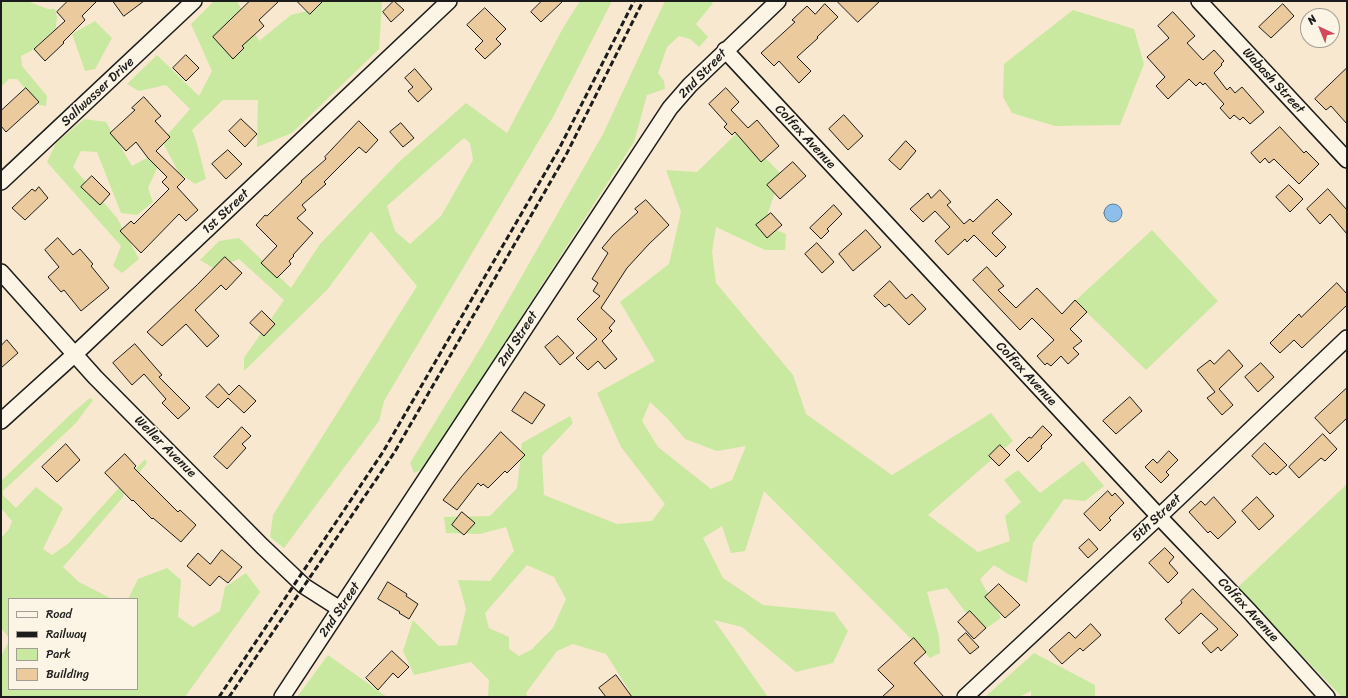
<!DOCTYPE html>
<style>
body{margin:0}
#map{position:relative;width:1348px;height:698px;overflow:hidden;background:#f7e8cf;font-family:Sriracha,sans-serif}
canvas{display:block}
.frame{position:absolute;inset:0;border:2px solid #1c1c1c;pointer-events:none}
.legend{position:absolute;left:8px;top:598px;width:130px;height:92px;box-sizing:border-box;background:#fcf5e5;border:1px solid #a29e95;margin:0;padding:5px 7px;list-style:none;font-size:12px;color:#1c1c1c}
.legend li{display:flex;align-items:center;gap:8px;height:20px}
.legend b{width:20px;border:1px solid #a29e95}
.north{position:absolute;left:1300px;top:8px;width:40px;height:40px;box-sizing:border-box;background:#fcf5e5;border:1px solid #a29e95;border-radius:50%;rotate:316deg;font-size:11px;font-weight:700;line-height:16px;text-align:center;color:#1c1c1c}
.north::after{content:'';display:block;margin:auto;width:14px;height:18px;background:#d1495b;clip-path:polygon(50% 0,100% 100%,50% 72%,0 100%)}
</style>
<div id="map">
<canvas width="1348" height="698"></canvas>
<div class="frame"></div>
<ul class="legend">
<li><b style="height:5px;background:#fcf5e5"></b>Road</li>
<li><b style="height:5px;background:#1c1c1c"></b>Railway</li>
<li><b style="height:11px;background:#cae9a0"></b>Park</li>
<li><b style="height:11px;background:#ebcb9d"></b>Building</li>
</ul>
<div class="north">N</div>
</div>
<script>
const ctx = document.querySelector('canvas').getContext('2d');
ctx.lineJoin = 'round';
function fill(path, color) { ctx.fillStyle = color; ctx.fill(path, 'evenodd'); }
function trace(path, color, width, dash) { ctx.strokeStyle = color; ctx.lineWidth = width; ctx.lineCap = dash ? 'butt' : 'round'; ctx.setLineDash(dash || []); ctx.stroke(path); }
function drawText(font, color, halo, rows, align = 'center') {
  ctx.font = font + ' Sriracha,sans-serif'; ctx.lineWidth = 3; ctx.setLineDash([]); ctx.textBaseline = 'middle'; ctx.strokeStyle = halo; ctx.fillStyle = color; for (const [text, x, y, turn = 0] of rows) {
    ctx.save(); ctx.translate(x, y); ctx.rotate((+turn || 0) * Math.PI / 180); ctx.textAlign = isNaN(turn) ? turn : align; if (halo) ctx.strokeText(text, 0, 0); ctx.fillText(text, 0, 0); ctx.restore();
  }
}
const green = new Path2D(`
 M1 1H27L48 9H55L57 17 56 28 31 51 21 56 22 66 47 96 46 106 39 105 17 79H9L1 87Z
 M214 1H237L259 41 291 15 311 10 317 1H382L379 49 292 133 257 147 258 100H223L192 130 196 140 206 179 195 184 179 173 162 141 190 109 166 85 139 91 127 84 157 55 199 96 212 71 191 24Z
 M580 1H612L553 117 384 401 379 421 284 548 270 537 273 515 417 286 371 231 327 290 244 371V358L284 300 239 259 215 269 200 260 219 241 239 238 291 288 320 244 399 162 466 103 507 133 563 28ZM464 138 470 143 473 160 441 216 410 244 395 231 387 206Z
 M665 1H710L713 3 696 24 708 37 699 47 690 39 679 36 667 47 658 73 664 81 665 89 647 95 634 142 423 469 414 473 410 463 483 344 603 134Z
 M1073 10 1134 29 1144 64 1120 125 1055 126 1012 113 1003 97 1004 64Z
 M95 21 112 38 95 69 85 71 72 34Z
 M84 119 106 122 132 166 149 157 158 166 148 188 153 202 137 215 121 213 97 152 81 151 73 167 117 218 139 259 122 273 113 266 121 246 47 162 56 143Z
 M739 131 781 174 764 225 786 234 785 250H765L716 227 712 252 716 283 793 375 806 414 892 475 991 413 1013 441 928 515 978 552 1010 541 1005 516 1021 502 1004 480 1018 470 1040 493 1083 461 1104 486 1085 501 1064 499 1033 543 1027 583 1008 574 994 565 980 579 1001 618 981 632 947 588 927 592 939 636 940 653 930 658 764 491 745 551 731 553 722 526 703 538 723 578 763 605 834 612 848 631 833 663 796 672 742 627 714 620 768 697H630V692L606 654 573 644 557 651 526 693 528 697H488L489 680 471 662 414 675 403 651 413 620 439 646 457 645 466 609 458 580 490 581 514 551 506 527 480 534 446 533 444 517 490 516 517 488 522 443 570 416 573 423 542 456 544 495 617 524 652 521 665 504 621 447 597 393 655 361 620 302 669 264 681 212 666 170 697 172ZM650 402 667 418 685 439 717 451 746 446 732 480 711 489 658 447 642 421ZM527 565 554 577 566 599 553 628 531 650 519 656 509 649V637L489 628 485 613Z
 M1152 230 1218 301 1146 370 1075 301Z
 M90 398 93 400 76 423 3 491V495L16 508 36 487 63 508 43 549 52 555 69 543 145 459 147 463 124 492 123 497 63 567 79 582 112 599H9V638L1 628V538L9 529 12 521 1 508V481L71 414Z
 M1347 484V697H1342L1237 588Z
 M167 568 181 580 178 617 193 627 220 611 225 587 246 573 260 592 185 697H1V656L9 641V689H137V599H128L138 579Z
 M1034 653 1095 685V697H1031V691L1019 697H985Z
 M328 655 387 697H297Z`);
const water = new Path2D(`
 M1104 213a9 9 0 1 1 18 0a9 9 0 1 1-18 0Z`);
const building = new Path2D(`
 M68 1H97L82 16 85 20 63 42 64 43 45 61 34 49 65 21 57 12Z
 M113 1H144L124 16Z
 M250 1H279L259 20 264 26 242 46 244 48 233 59 213 37Z
 M297 1H323L310 14Z
 M394 1 404 10 391 22 383 12Z
 M542 1H563L541 22 531 12Z
 M837 1H880L858 22Z
 M825 4 838 17 817 37 818 38 797 57 811 71 799 83 779 61 774 66 761 53 795 22 792 20 807 6 815 14Z
 M1283 4 1294 16 1271 38 1259 27Z
 M485 8 506 29 496 39 501 44 485 59 475 49 483 41 467 25Z
 M1173 12 1195 36 1187 43 1203 60 1214 50 1224 61 1221 64 1222 65 1214 73 1227 90 1230 87 1235 93 1242 87 1264 112 1250 124 1243 117 1240 120 1234 115 1230 119 1220 108 1224 104 1205 83 1203 85 1200 82 1196 86 1189 79 1168 99 1156 86 1165 77 1147 57 1169 38 1158 26Z
 M186 55 199 68 186 81 173 68Z
 M1347 68V124L1331 106 1326 110 1315 99Z
 M415 69 432 89 418 102 408 91 413 87 405 78Z
 M26 88 39 102 6 132 1 126V111Z
 M726 88 739 102 731 110 748 128 757 120 779 146 761 162 735 132 732 135 724 127 727 124 709 104Z
 M144 97 161 116 155 121 170 137 156 151 185 179 177 187 198 210 186 221 179 214 141 253 120 231 131 221 134 224 169 189 162 182 167 177 148 158 136 142 126 151 110 133 135 110 132 108Z
 M844 115 863 136 848 150 829 129Z
 M241 119 257 134 245 147 229 131Z
 M359 121 378 140 366 153 359 147 324 182 326 184 302 205 306 210 297 218 313 233 293 255 294 256 289 261 291 264 277 278 261 263 277 246 256 225 265 215 267 216 302 182 301 181 326 159 325 157Z
 M401 123 414 138 403 147 390 132Z
 M1280 127 1304 153 1306 151 1319 164 1299 184 1274 159 1269 163 1265 158 1260 163 1251 153Z
 M906 141 916 151 900 170 889 160Z
 M228 150 242 164 226 179 212 164Z
 M793 162 806 176 780 199 767 185Z
 M92 176 110 194 100 205 81 187Z
 M1289 185 1303 199 1290 212 1276 197Z
 M39 187 48 198 25 220 12 208 32 189 35 191Z
 M1328 189 1347 210V234L1330 214 1320 224 1307 209Z
 M940 190 951 202 947 205 964 224 970 219 973 222 997 199 1012 214 992 233 1006 247 996 257 974 235 967 242 965 239 948 255 935 241 950 227 935 211 923 222 910 209 928 193 931 198Z
 M646 200 669 225 649 244 627 268 601 308 615 321 609 328 612 331 602 341 617 359 605 369 598 361 588 370 576 358 597 339 577 319 600 296 593 291 598 283 592 279 608 253 602 248 613 235 638 212 635 209Z
 M834 205 842 214 827 229 829 231 821 239 810 228Z
 M771 213 782 225 767 238 756 225Z
 M866 230 881 247 853 271 839 254Z
 M58 238 73 255 80 249 93 264 91 266 109 288 81 311 64 290 61 292 48 277 59 267 45 250Z
 M817 243 834 262 822 273 805 254Z
 M225 257 242 273 226 290 221 285 195 310 219 336 207 347 186 324 162 346 147 332 197 285Z
 M987 267 1004 286 998 290 1016 308 1037 288 1062 314 1075 300 1087 312 1070 329 1082 341 1073 348 1079 354 1068 364 1061 356 1051 366 1047 363 1045 365 1037 356 1054 340 1032 318 1020 330 973 280Z
 M890 281 906 299 912 294 926 309 909 325 889 304 885 307 874 296Z
 M1337 283 1347 294V305L1302 348 1294 340 1280 353 1270 343 1299 314 1301 317Z
 M262 311 275 324 264 336 250 323Z
 M558 336 574 353 560 365 545 347Z
 M7 340 18 353 1 368V346Z
 M135 344 162 375 159 377 190 408 178 419 162 403 166 399 144 374 132 385 113 363Z
 M1229 350 1243 366 1219 389 1233 405 1222 415 1207 398 1215 392 1197 370 1210 360 1214 364Z
 M1261 363 1274 377 1258 392 1245 377Z
 M219 384 229 395 239 385 256 401 244 413 228 398 218 408 206 397Z
 M1347 388V418L1330 434 1315 418Z
 M525 392 545 405 532 424 512 411Z
 M1130 397 1142 411 1116 434 1103 421Z
 M1043 426 1052 435 1041 446 1042 448 1028 462 1016 450 1029 437 1031 438Z
 M242 427 251 436 242 444 246 448 227 469 214 457Z
 M501 432 525 455 507 473 505 471 488 488 483 484 481 486 478 483 457 510 443 500 462 476Z
 M1323 434 1337 449 1325 461 1321 458 1299 478 1289 467Z
 M1265 443 1287 465 1276 475 1273 472 1270 475 1252 456Z
 M66 444 80 460 57 482 42 467Z
 M1000 445 1010 455 999 466 989 456Z
 M1169 451 1178 460 1166 472 1169 475 1161 483 1145 467 1153 459 1157 463Z
 M125 454 136 466 134 468 178 512 180 510 196 525 181 542 153 518 152 519 133 500 132 501 105 473Z
 M1108 491 1112 496 1115 493 1124 503 1109 518 1111 520 1100 531 1084 514Z
 M1214 497 1236 522 1218 539 1210 531 1208 533 1189 512 1201 501 1205 505Z
 M1257 497 1274 516 1259 530 1242 511Z
 M462 512 475 523 464 535 452 525Z
 M1089 539 1098 549 1088 558 1079 548Z
 M1165 548 1174 557 1169 563 1178 573 1168 583 1149 563Z
 M222 550 242 567 228 583 219 576 210 586 187 566 198 553 210 564Z
 M388 582 407 594 406 596 418 604 409 619 399 613 400 612 378 599Z
 M999 584 1020 605 1005 618 985 597Z
 M1193 589 1238 635 1221 651 1218 647 1211 653 1202 643 1218 629 1201 613 1179 634 1165 619 1182 603 1181 601Z
 M970 611 986 628 974 639 958 622Z
 M1091 624 1101 635 1083 651 1080 648 1062 664 1049 650 1069 632 1075 638Z
 M966 633 979 647 970 654 958 640Z
 M914 638 926 652 914 663 944 697H882L894 686 878 670Z
 M392 651 409 667 398 678 393 673 378 690 366 678Z
 M616 675 632 697H606L599 688Z`);
const minor = new Path2D(`
 M1199 1 1347 160
 M725 50 1166 524 1250 612 1327 697
 M1 182 194 1
 M1 272 95 377 262 546 304 586 340 609
 M1 421 75 354 449 1
 M282 697 670 108 690 85 778 1
 M965 697 1167 509 1347 338`);
const rail = new Path2D(`
 M219 697 383 452 559 149 634 1
 M229 697 394 453 566 155 643 1`);
const streetNames = [
 ["2nd Street",703,74,-46],
 ["Wabash Street",1273,81,47],
 ["Sallwasser Drive",98,92,-43],
 ["Colfax Avenue",805,137,47],
 ["1st Street",226,212,-43],
 ["2nd Street",518,339,-57],
 ["Colfax Avenue",1026,374,47],
 ["Weller Avenue",165,447,45],
 ["5th Street",1157,518,-43],
 ["2nd Street",340,610,-56],
 ["Colfax Avenue",1248,610,47]
];
fill(green, '#cae9a0');
fill(water, '#8ebfea');
trace(water, '#607e98', 1);
fill(building, '#ebcb9d');
trace(building, '#1c1c1c', 1);
trace(minor, '#1c1c1c', 18);
trace(minor, '#fcf5e5', 15);
trace(rail, '#1c1c1c', 3, [6, 3]);
drawText('13px', '#1c1c1c', '#fcf5e5', streetNames);
</script>
